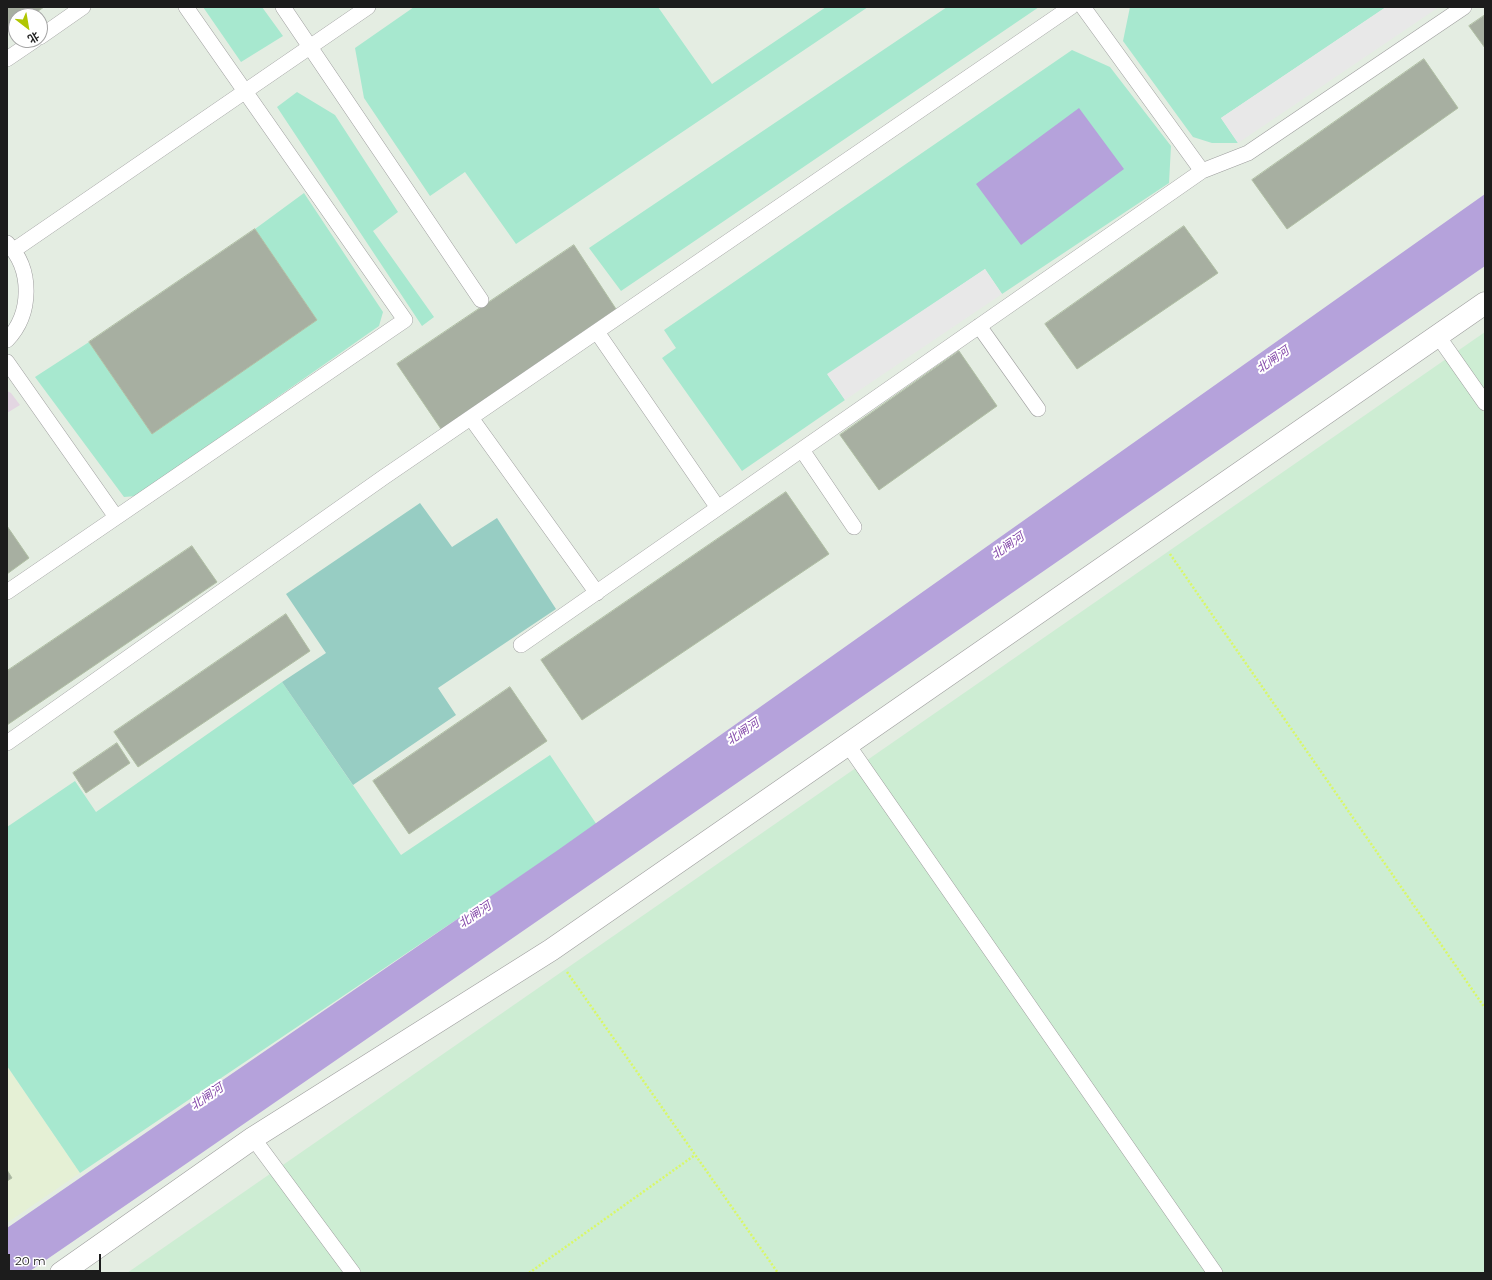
<!DOCTYPE html>
<meta charset="utf-8">
<style>
body{margin:0}
#map{position:relative;width:1492px;height:1280px;overflow:hidden;background:#e4ede2;font-family:Montserrat,"Noto Sans SC",sans-serif}
canvas{display:block}
.frame{position:absolute;inset:0;border:8px solid #1c1c1c;pointer-events:none}
.north{position:absolute;left:8px;top:8px;width:40px;height:40px;box-sizing:border-box;background:#fff;border:1px solid #a4a4a4;border-radius:50%;rotate:149deg;font-size:11px;font-weight:700;line-height:16px;text-align:center;color:#1c1c1c}
.north::after{content:'';display:block;margin:auto;width:14px;height:18px;background:#b0c602;clip-path:polygon(50% 0,100% 100%,50% 72%,0 100%)}
.scale{position:absolute;left:8px;top:1254px;width:93px;height:18px;box-sizing:border-box;border:2px solid #1c1c1c;border-top:0;padding-left:5px;font-size:12px;line-height:14px;white-space:nowrap;color:#1c1c1c;-webkit-text-stroke:3px #fff;paint-order:stroke}
</style>
<div id="map">
<canvas width="1492" height="1280"></canvas>
<div class="frame"></div>
<div class="north">北</div>
<div class="scale">20 m</div>
</div>
<script>
const ctx = document.querySelector('canvas').getContext('2d');
ctx.lineJoin = 'round';
function fill(path, color) { ctx.fillStyle = color; ctx.fill(path, 'evenodd'); }
function trace(path, color, width, dash) { ctx.strokeStyle = color; ctx.lineWidth = width; ctx.lineCap = dash ? 'butt' : 'round'; ctx.setLineDash(dash || []); ctx.stroke(path); }
function drawText(font, color, halo, rows, align = 'center') {
  ctx.font = font + ' Montserrat,"Noto Sans SC",sans-serif'; ctx.lineWidth = 4; ctx.setLineDash([]); ctx.textBaseline = 'middle'; ctx.strokeStyle = halo; ctx.fillStyle = color; for (const [text, x, y, turn = 0] of rows) {
    ctx.save(); ctx.translate(x, y); ctx.rotate((+turn || 0) * Math.PI / 180); ctx.textAlign = isNaN(turn) ? turn : align; if (halo) ctx.strokeText(text, 0, 0); ctx.fillText(text, 0, 0); ctx.restore();
  }
}
const military = new Path2D(`
 M7 1066 80 1173 7 1223Z`);
const farmland = new Path2D(`
 M1485 332V1273H127Z`);
const grass = new Path2D(`
 M203 7H262L283 36 241 62Z
 M414 7H658L712 84 826 7H868L516 244 465 172 430 196 364 98 355 48Z
 M947 7H1039L621 291 589 248Z
 M1130 7H1386L1221 118 1238 143H1212L1193 137 1123 41Z
 M1072 50 1110 67 1171 146 1169 183 1002 294 985 269 828 375 845 400 742 471 662 358 676 348 664 330Z
 M297 92 335 115 398 212 373 231 434 317 422 326 277 107Z
 M304 193 383 312 379 326 136 496 124 497 35 377 89 342 152 434 317 320 255 229Z
 M282 682 401 855 550 755 597 825 80 1173 7 1066V827L75 781 96 812Z`);
const forest = new Path2D(`
 M420 503 452 547 497 518 556 609 438 688 456 715 353 785 282 682 326 653 286 594Z`);
const parking = new Path2D(`
 M1386 7H1439L1238 143 1221 118Z
 M985 269 1002 294 845 400 827 374Z`);
const plaza = new Path2D(`
 M7 391 11 393 20 405 7 413Z`);
const water = new Path2D(`
 M1079 108 1124 169 1021 245 976 184Z
 M1485 194V266L180 1168 27 1273H7V1228L558 850Z`);
const building = new Path2D(`
 M7 7H44L31 16H16V26L7 32Z
 M1485 15V48L1469 26Z
 M1424 59 1458 108 1287 229 1252 180Z
 M1184 226 1218 273 1077 369 1045 324Z
 M255 229 317 320 152 434 89 342Z
 M574 245 616 309 441 429 397 364Z
 M959 351 997 406 879 490 840 435Z
 M786 492 829 554 582 720 541 660Z
 M7 526 29 558 7 574Z
 M192 546 217 582 7 725V671Z
 M286 614 310 651 138 767 114 732Z
 M510 687 547 741 409 834 373 781Z
 M117 743 130 763 86 793 73 773Z
 M7 1170 12 1178 7 1181Z`);
const path = new Path2D(`
 M1170 554 1485 1008
 M567 972 778 1273
 M529 1273 695 1155`);
const lane = new Path2D(`
 M283 7 481 300
 M1083 7 1202 171
 M40 37 83 7
 M7 59 35 40
 M14 250 368 7
 M979 326 1038 409
 M597 332 718 508
 M1438 336 1485 403
 M7 340C32 314 33 269 7 243
 M7 362 116 517
 M471 418 597 593
 M802 450 854 527
 M7 592 405 320 186 7
 M521 645 1202 171 1248 153 1464 7
 M7 743 384 477 1071 7
 M848 745 1215 1273
 M253 1138 353 1273`);
const street = new Path2D(`
 M61 1273 253 1138 551 950 1485 303`);
const waterNames = [
 ["北闸河",1273,360,-35],
 ["北闸河",1008,546,-35],
 ["北闸河",743,732,-34],
 ["北闸河",475,915,-34],
 ["北闸河",207,1097,-34]
];
fill(military, '#e5f0d5');
fill(farmland, '#cdedd3');
fill(grass, '#a7e8cf');
fill(forest, '#97cdc3');
fill(parking, '#e8e8e8');
fill(plaza, '#e3d6e2');
fill(water, '#b5a2db');
fill(building, '#a7afa1');
trace(building, '#b0bfa4', 1);
trace(lane, '#9d9d9d', 16);
trace(street, '#9d9d9d', 23);
trace(path, '#d9f868', 2.5, [2, 2]);
trace(lane, '#fff', 15);
trace(street, '#fff', 22);
drawText('italic 12px', '#854aaa', '#fff', waterNames);
</script>
